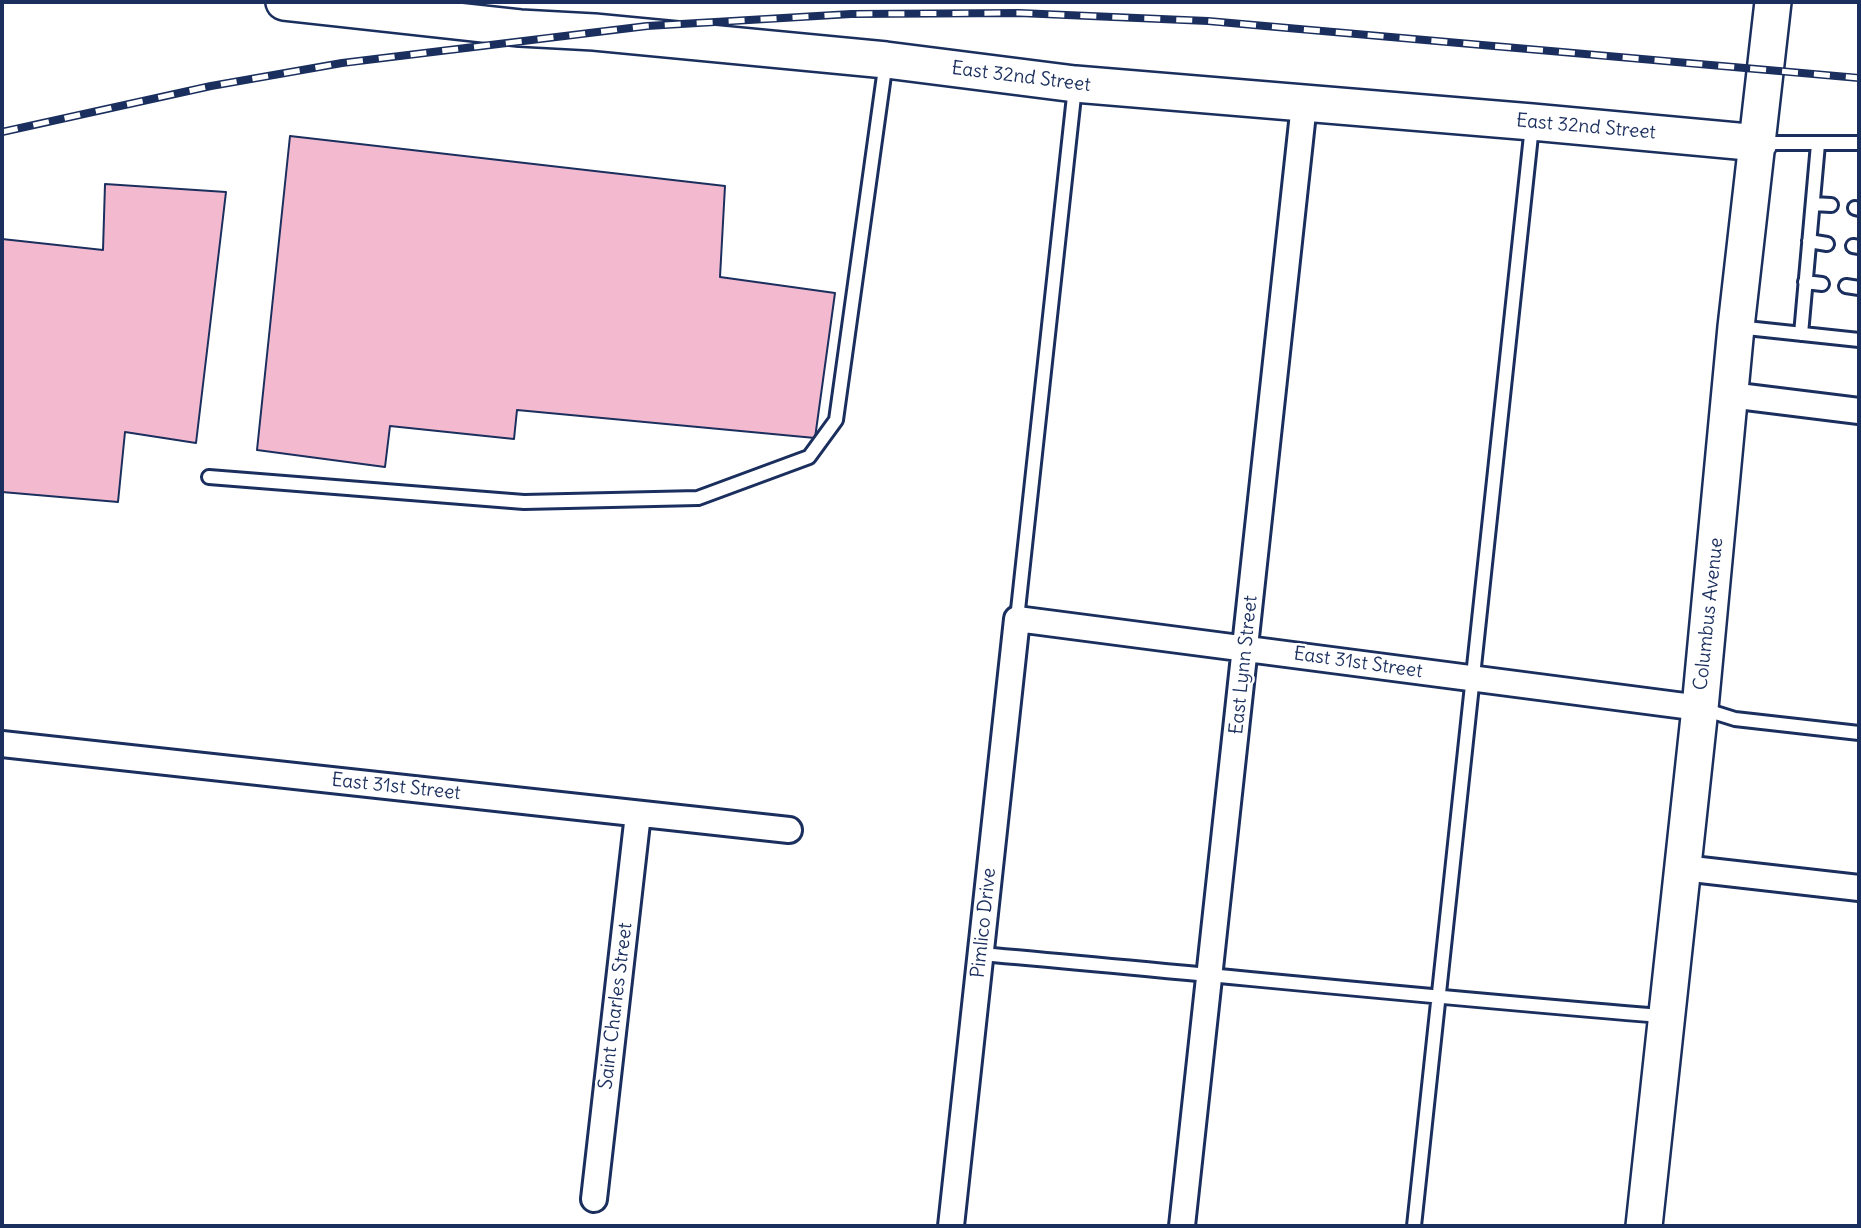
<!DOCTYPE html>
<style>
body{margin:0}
#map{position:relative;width:1861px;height:1228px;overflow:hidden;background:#fff;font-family:Delius,sans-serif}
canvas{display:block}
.frame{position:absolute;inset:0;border:4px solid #1b2f5e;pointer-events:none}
</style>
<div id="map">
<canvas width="1861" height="1228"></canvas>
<div class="frame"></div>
</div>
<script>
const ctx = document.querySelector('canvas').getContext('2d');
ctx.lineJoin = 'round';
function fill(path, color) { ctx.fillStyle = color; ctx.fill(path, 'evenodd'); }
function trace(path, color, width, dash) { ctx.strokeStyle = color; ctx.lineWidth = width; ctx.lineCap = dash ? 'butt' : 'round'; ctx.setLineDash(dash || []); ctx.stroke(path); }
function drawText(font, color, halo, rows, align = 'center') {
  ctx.font = font + ' Delius,sans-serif'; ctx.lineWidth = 5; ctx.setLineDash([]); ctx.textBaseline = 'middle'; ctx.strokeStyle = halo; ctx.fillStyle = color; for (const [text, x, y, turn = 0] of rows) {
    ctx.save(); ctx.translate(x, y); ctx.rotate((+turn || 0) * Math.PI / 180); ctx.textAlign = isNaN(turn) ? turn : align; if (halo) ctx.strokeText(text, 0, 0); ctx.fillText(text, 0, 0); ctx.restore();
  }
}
const building = new Path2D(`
 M290 136 725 186 720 277 835 293 815 438 517 410 514 439 390 426 385 467 257 450Z
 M105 184 226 192 196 443 125 432 118 502 2 492V239L103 250Z`);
const lane = new Path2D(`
 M1762 143H1859
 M1813 204 1831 205
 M1855 208 1859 209
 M1809 241 1827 244
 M1853 246 1859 247
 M1805 282 1822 284
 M1846 286 1859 288
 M1737 327 1859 340
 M1801 334 1818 144
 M209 477 524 502 698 498 809 457 836 420 886 61
 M1017 619 1075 87
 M1703 709 1735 719 1859 733
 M981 954C1208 974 1436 998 1663 1016
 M1414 1226 1532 126`);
const street = new Path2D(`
 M1730 395 1859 411
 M2 744 789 830
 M1683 868 1859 888
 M594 1199 638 814
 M951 1226 1017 619 1700 708
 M1182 1226 1304 104`);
const secondary = new Path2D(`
 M284 2 520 28 594 32 886 60 1075 84 1532 122 1759 143
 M1644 1226 1700 708 1736 327 1773 2`);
const rail = new Path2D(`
 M2 132 211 86 342 63 647 26 851 14 1019 13 1208 21 1859 78`);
const streetNames = [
 ["East 32nd Street",1021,77,7],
 ["East 32nd Street",1586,127,5],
 ["Columbus Avenue",1709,614,-84],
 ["East 31st Street",1358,663,8],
 ["East Lynn Street",1244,665,-84],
 ["East 31st Street",396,787,6],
 ["Pimlico Drive",984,923,-84],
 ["Saint Charles Street",616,1006,-83]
];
fill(building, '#f3bacf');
trace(building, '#1b2f5e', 2);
trace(lane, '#1b2f5e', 18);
trace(street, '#1b2f5e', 30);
trace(secondary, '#1b2f5e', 40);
trace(lane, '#fff', 12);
trace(street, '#fff', 24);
trace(secondary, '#fff', 35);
trace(rail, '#1b2f5e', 8);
trace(rail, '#fff', 5, [16]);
drawText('19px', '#1b2f5e', '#fff', streetNames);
</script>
